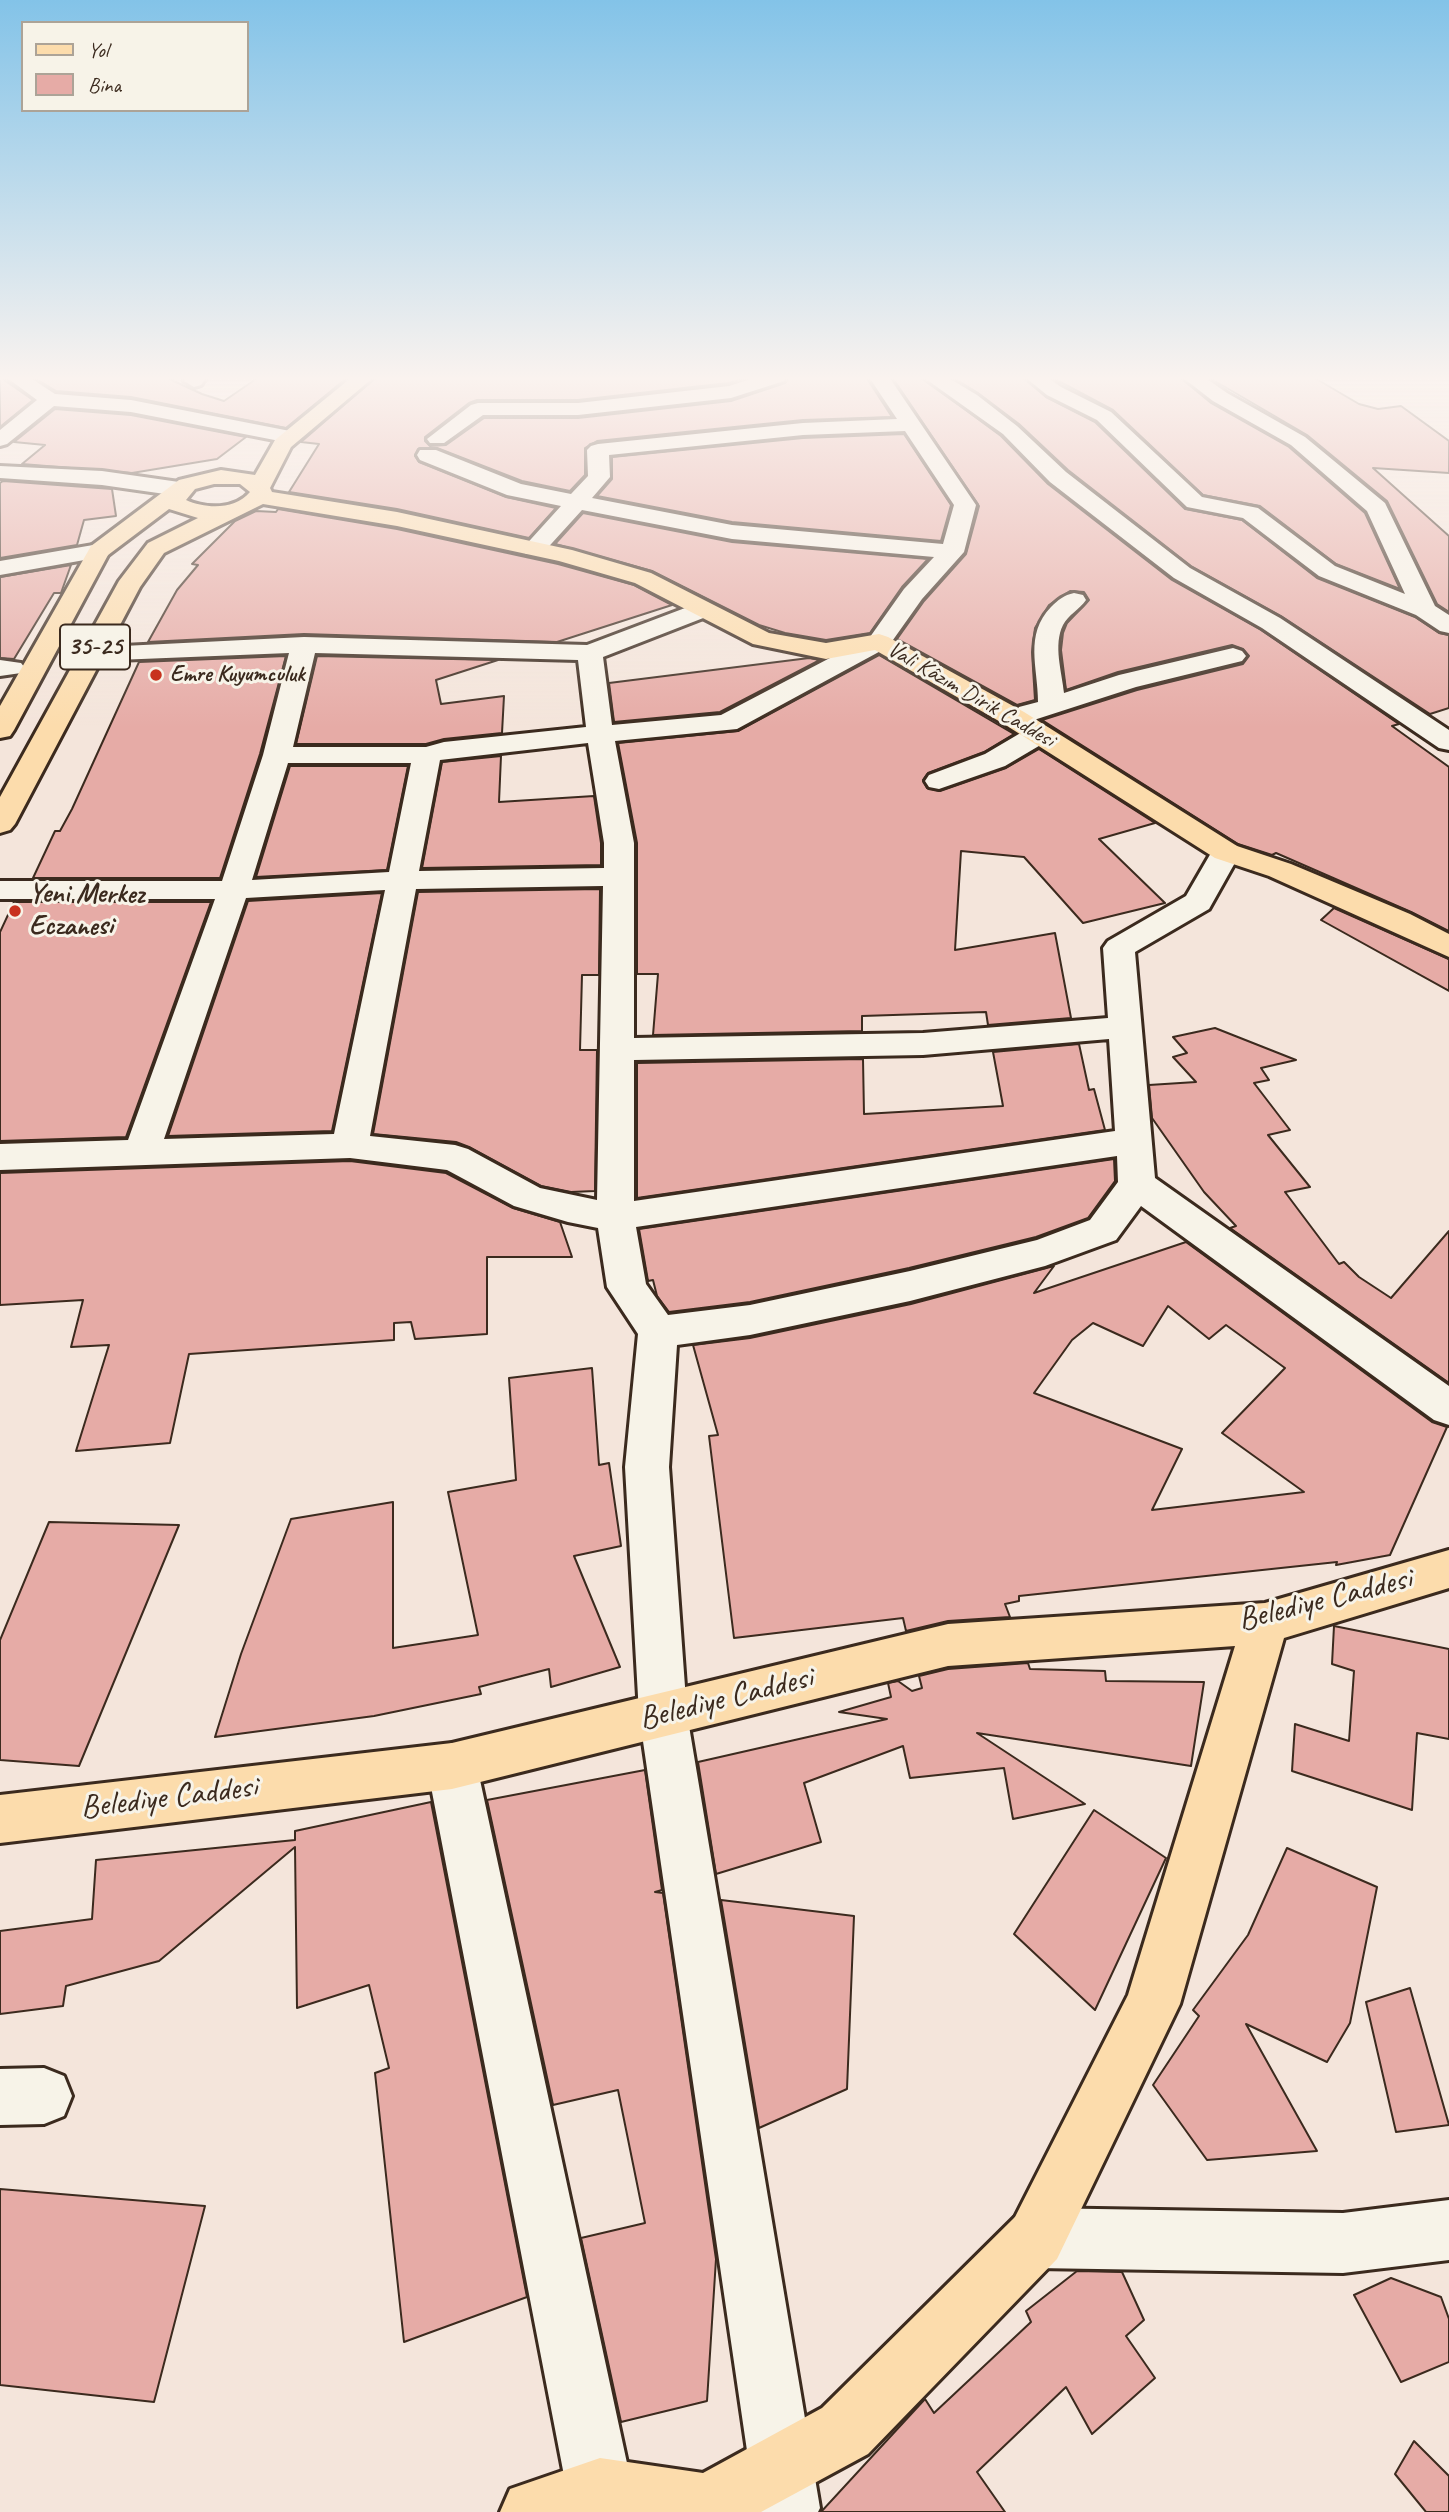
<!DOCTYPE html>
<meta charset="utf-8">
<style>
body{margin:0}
#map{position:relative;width:1449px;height:2512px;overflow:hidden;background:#f4e5db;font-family:Caveat,sans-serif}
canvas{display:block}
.legend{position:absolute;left:21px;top:21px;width:228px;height:91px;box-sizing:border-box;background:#f7f3e8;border:2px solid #aca397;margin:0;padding:9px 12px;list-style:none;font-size:21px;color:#3b2a1e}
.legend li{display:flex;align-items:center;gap:14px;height:35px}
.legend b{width:35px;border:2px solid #aca397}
</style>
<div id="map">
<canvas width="1449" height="2512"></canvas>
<ul class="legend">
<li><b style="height:9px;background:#fcdcac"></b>Yol</li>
<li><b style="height:19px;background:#e6aba6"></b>Bina</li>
</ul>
</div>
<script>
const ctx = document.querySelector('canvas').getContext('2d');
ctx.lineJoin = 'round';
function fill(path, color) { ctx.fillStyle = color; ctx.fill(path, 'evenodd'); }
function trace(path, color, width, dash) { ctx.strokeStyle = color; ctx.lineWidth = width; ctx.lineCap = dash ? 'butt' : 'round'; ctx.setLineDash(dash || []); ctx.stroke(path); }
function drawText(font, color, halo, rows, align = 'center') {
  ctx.font = font + ' Caveat,sans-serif'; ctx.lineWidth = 6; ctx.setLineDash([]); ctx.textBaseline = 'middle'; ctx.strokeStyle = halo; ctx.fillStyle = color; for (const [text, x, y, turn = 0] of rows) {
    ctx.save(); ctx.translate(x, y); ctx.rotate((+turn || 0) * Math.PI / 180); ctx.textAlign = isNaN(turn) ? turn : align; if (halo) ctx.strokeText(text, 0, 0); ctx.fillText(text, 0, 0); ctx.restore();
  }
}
const building = new Path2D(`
 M0 377 33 400 0 427Z
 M33 377H165L202 394 224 401 259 377H348L286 428 131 397 56 391Z
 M376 377H750L728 383 578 400H477L469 403 425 437V441L430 446 446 445 484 418H578L731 401 785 383 790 377H866L892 417 803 420 597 441 585 448V475L570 491 522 481 437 448 418 449 415 456 419 462 506 497 556 508 529 538 397 509 289 492 319 444 301 442Z
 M892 377H921L1001 436 1048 484 1172 580 1261 630 1399 724 1392 726 1449 767V931L1411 912 1276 853 1272 855 1238 844 1042 720 1137 690 1243 664 1249 656 1243 649 1232 645 1118 672 1066 690 1061 650 1063 633 1067 623 1089 600 1084 592 1070 591 1049 605 1035 628 1032 652 1035 700 1017 705 897 639 924 601 966 554 979 506Z
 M952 377H1023L1046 397 1095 422 1185 509 1242 520 1317 578 1415 617 1439 633 1449 635V708L1430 714 1281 616 1191 566 1068 470 1019 424 978 393Z
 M1051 377H1180L1211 403 1289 447 1365 513 1400 589 1336 564 1260 506 1203 495 1113 410Z
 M1208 377H1313L1359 404 1378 409 1401 406 1449 441V473L1373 468 1449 536V612L1437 604 1387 501 1307 435Z
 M55 409 131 415 246 437 217 459 132 473 22 464 45 445 14 442Z
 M904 434 951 505 941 541 732 522 597 496 612 479V457L803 438Z
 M3 481 112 489 116 516 84 520 77 545 0 558V483Z
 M278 509 397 529 558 564 634 585 672 605 557 642 304 634 148 642 177 590 198 565 192 564 235 521 256 511 276 512Z
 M583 513 732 542 928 559 902 587 870 633 826 640 785 633 759 625 652 571 555 544Z
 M71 565 61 593H54L14 659 0 658V577Z
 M879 655 1014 734 984 752 928 773 923 780 927 788 940 791 1006 768 1039 749 1155 823 1099 839 1165 903 1083 923 1024 857 961 851 955 950 1055 933 1071 1018 988 1025 986 1012 862 1016V1031L653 1035 658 974H637V843L618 743 738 731Z
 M286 656 260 754 220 878H33L55 831H60L72 809 139 662Z
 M317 656 498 660 436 680 441 704 504 696 502 733 444 739 426 744H296Z
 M809 658 820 660 720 712 614 722 609 683Z
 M501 756 499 802 594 796 601 843V865L422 868 442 762Z
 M290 766H408L387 870 256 877Z
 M600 889 599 975H582L580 1050H597L595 1191 571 1192 541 1186 469 1147 456 1142 373 1134 418 892Z
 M382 893 332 1131 168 1136 248 901Z
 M14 902H211L126 1137 0 1141V932Z
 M1334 908 1449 959V991L1321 920Z
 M1215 1028 1296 1060 1261 1068 1269 1080 1254 1083 1290 1130 1268 1135 1310 1187 1285 1192 1339 1264 1344 1262 1359 1277 1391 1298 1449 1231V1383L1230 1228 1236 1226 1204 1192 1152 1118 1149 1085 1196 1082 1173 1057 1187 1053 1173 1037Z
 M1079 1044 1089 1090 1094 1089 1105 1130 637 1198V1063L863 1059 864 1114 1003 1106 993 1052Z
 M1114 1159 1115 1181 1088 1218 1036 1237 909 1268 750 1302 669 1312 657 1296 653 1280 648 1281 639 1229Z
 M350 1161 446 1173 513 1208 560 1222 572 1257H487V1334L415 1339 411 1322 394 1323V1340L189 1354 170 1443 76 1451 109 1345 71 1347 83 1300 0 1305V1173Z
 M1186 1242 1432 1422 1447 1427 1390 1555 1336 1565 1337 1562 1019 1596V1601L1005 1604 1010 1617 948 1621 906 1631 903 1618 734 1638 709 1436 718 1435 693 1345 750 1338 911 1304 1054 1266 1034 1293ZM1168 1306 1209 1339 1226 1325 1285 1368 1222 1433 1304 1492 1152 1510 1182 1449 1034 1393 1072 1340 1093 1323 1143 1346Z
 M592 1368 599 1465 609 1463 621 1546 574 1556 620 1667 551 1687 549 1669 479 1687 481 1694 374 1716 215 1737 241 1654 291 1519 393 1502V1648L478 1635 448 1492 516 1480 509 1378Z
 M49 1522 179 1525 79 1766 0 1760V1640Z
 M1334 1626 1449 1649V1739L1417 1733 1412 1810 1292 1771 1295 1724 1349 1741 1354 1671 1332 1664Z
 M1028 1663 1030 1669 1105 1671 1106 1681 1204 1682 1191 1766 977 1733 1085 1804 1013 1819 1004 1768 910 1778 903 1746 804 1783 821 1842 716 1874 698 1762 887 1719 839 1712 891 1697 888 1683 898 1681 912 1691 922 1688 919 1676 948 1669Z
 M645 1770 662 1890 655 1892 663 1893 716 2259 707 2401 621 2422 581 2238 645 2223 618 2090 553 2105 487 1800Z
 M431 1802 527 2297 404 2342 375 2073 389 2068 369 1985 297 2008 295 1847 159 1961 66 1986 63 2006 0 2014V1931L92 1919 96 1860 295 1840V1831Z
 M1094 1810 1166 1858 1095 2010 1014 1934Z
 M1287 1848 1377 1887 1350 2023 1327 2062 1246 2024 1317 2151 1207 2160 1153 2085 1199 2016 1193 2010 1248 1935Z
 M721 1900 854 1916 847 2089 759 2128Z
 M1410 1988 1449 2125 1396 2132 1366 2002Z
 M0 2189 205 2206 154 2402 0 2385Z
 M1077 2271 1122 2272 1144 2320 1126 2336 1155 2378 1092 2434 1066 2387 977 2472 1005 2512H821L925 2399 934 2413 1031 2322 1026 2311Z
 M1391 2278 1441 2297 1449 2319V2362L1401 2382 1354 2295Z
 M1414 2441 1449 2476V2512H1426L1395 2474Z`);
const minor = new Path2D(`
 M6 377H29L55 394 131 400 290 431 297 433 300 437 297 441 290 443 131 412 54 406 7 444 0 446V430L37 400Z
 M187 377H207L201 385 194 387 184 381Z
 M758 377H787L784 381 731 398 578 415H483L444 443H430L427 439 471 405 478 403H578L729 386Z
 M869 377H889L976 505 964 552 922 599 888 647 737 729 615 741 634 843V1038L923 1033 1108 1018 1103 948 1108 941 1186 896 1215 846 1226 843 1237 846 1241 852 1209 909 1135 952 1155 1178 1449 1386V1425L1434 1420 1141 1206 1116 1240 1045 1266 910 1301 750 1335 677 1345 669 1467 687 1714 820 2508 818 2512H756L639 1714 625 1467 638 1334 607 1287 598 1228 568 1222 514 1206 447 1170 350 1158 0 1170V1144L128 1140 215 899H0V881H222L263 755 289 653 92 661 83 658 79 653 83 648 304 637 587 645 693 605 702 603 711 605 714 610 711 615 603 657 612 725 721 715 870 637 904 589 934 557 732 539 582 510 542 554H526L522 549 561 506 507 495 420 460 417 455 420 450H436L521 484 571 494 588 476 587 450 591 446 598 444 803 423 897 419ZM905 431 954 505 943 544 732 525 592 498 610 477 609 455 803 435ZM315 653 578 660 586 727 444 742 426 747H293ZM588 743 604 843V868L419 871 440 760ZM288 763H411L389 872 252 880ZM603 886 597 1200 540 1188 468 1149 455 1145 370 1136 416 889ZM385 890 334 1134 164 1139 246 898ZM1109 1039 1115 1131 634 1201V1060L923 1055ZM1117 1156 1118 1182 1090 1220 1037 1240 910 1271 750 1305 668 1315 646 1284 636 1227Z
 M923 377H947L977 395 1017 426 1066 472 1190 568 1280 618 1449 730V750L1439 748 1262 628 1174 578 1050 482 1003 434Z
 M1025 377H1047L1061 387 1111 412 1202 497 1258 508 1335 566 1405 594 1367 511 1291 445 1213 401 1182 377H1204L1227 393 1305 437 1385 503 1435 606 1449 615V633L1440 631 1416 615 1319 576 1243 518 1187 507 1097 420 1047 395Z
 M0 466 102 471 179 482 187 484 190 489 187 494 179 496 102 485 0 478Z
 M99 544 107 546 111 551 107 556 0 575V561Z
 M1074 593 1083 595 1086 600C1080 609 1068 615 1063 625 1053 645 1062 672 1064 693L1119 675 1233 648 1242 651 1246 656 1242 661 1136 687 1037 719 1028 721 1019 719 1015 713 1019 707 1038 702C1038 667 1024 635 1051 607 1058 600 1064 595 1074 593Z
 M0 660 21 663 25 668 21 673 0 676Z
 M1039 726 1049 728 1053 734 1049 740 1005 766 939 789 929 787 925 781 929 775 985 754 1029 728Z
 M452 1743 469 1750 477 1766 633 2491 624 2512H576L567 2491 427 1766 435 1750Z
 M44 2068 64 2076 72 2096 64 2116 44 2124 0 2125V2069Z
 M1449 2200V2260L1343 2273 1036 2268 1015 2259 1006 2238 1015 2217 1036 2208 1343 2213Z`);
const major = new Path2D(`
 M352 377H374L291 447 270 488 272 492 397 512 572 550 651 573 769 633 826 643 879 634 888 637 1024 712 1237 846 1291 864 1410 914 1449 934V957L1269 876 1215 858 1004 724 875 650 826 659 753 644 635 583 559 561 397 526 263 504 164 553 140 587 15 824 10 830 0 833V797L119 581 148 543 198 518 169 509 108 555 14 730 10 736 0 738V706L91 546 179 480 221 470 255 475 275 440ZM214 484H240L250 492C235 510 206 509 186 500L195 489Z
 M1449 1550V1588L1284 1638 1180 2004 1057 2259 868 2454 761 2512H500L510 2489 600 2458 703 2473 822 2408 1015 2217 1128 1995 1235 1646 948 1666 452 1789 0 1843V1795L452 1743 948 1624 1265 1603Z`);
const markers = [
 [156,675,7,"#c8321e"],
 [15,911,7,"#c8321e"]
];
const farPoinames = [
 ["Emre Kuyumculuk",170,675]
];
const farStreetnames = [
 ["Vali Kâzım Dirik Caddesi",971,695,30]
];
const shields = [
 [95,647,70]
];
const shieldNames = [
 ["35-25",95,647]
];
const poiNames = [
 ["Yeni Merkez",29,895],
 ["Eczanesi",29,927]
];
const nearStreetnames = [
 ["Belediye Caddesi",1325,1600,-14],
 ["Belediye Caddesi",726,1699,-14],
 ["Belediye Caddesi",169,1798,-7]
];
fill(building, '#e6aba6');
trace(building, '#3b2a1e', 2);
trace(minor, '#3b2a1e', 6);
trace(major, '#3b2a1e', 6);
fill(minor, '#f7f3e8');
fill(major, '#fcdcac');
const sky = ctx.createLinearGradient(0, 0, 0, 728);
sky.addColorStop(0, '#83c3e8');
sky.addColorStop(0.52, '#faf3ef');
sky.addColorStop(1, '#faf3ef00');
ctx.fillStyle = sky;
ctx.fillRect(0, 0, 1449, 728);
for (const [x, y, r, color] of markers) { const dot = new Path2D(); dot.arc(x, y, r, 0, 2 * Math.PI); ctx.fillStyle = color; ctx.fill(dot); trace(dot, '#f7f3e8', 2.5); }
drawText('bold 23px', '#3b2a1e', '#f7f3e8', farPoinames, 'left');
drawText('23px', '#3b2a1e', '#f7f3e8', farStreetnames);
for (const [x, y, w] of shields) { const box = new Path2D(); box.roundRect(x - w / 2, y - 22.5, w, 45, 5); ctx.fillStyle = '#f7f3e8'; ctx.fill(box); trace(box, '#3b2a1e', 2); }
drawText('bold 26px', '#3b2a1e', null, shieldNames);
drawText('bold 28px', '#3b2a1e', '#f7f3e8', poiNames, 'left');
drawText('33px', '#3b2a1e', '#f7f3e8', nearStreetnames);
</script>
